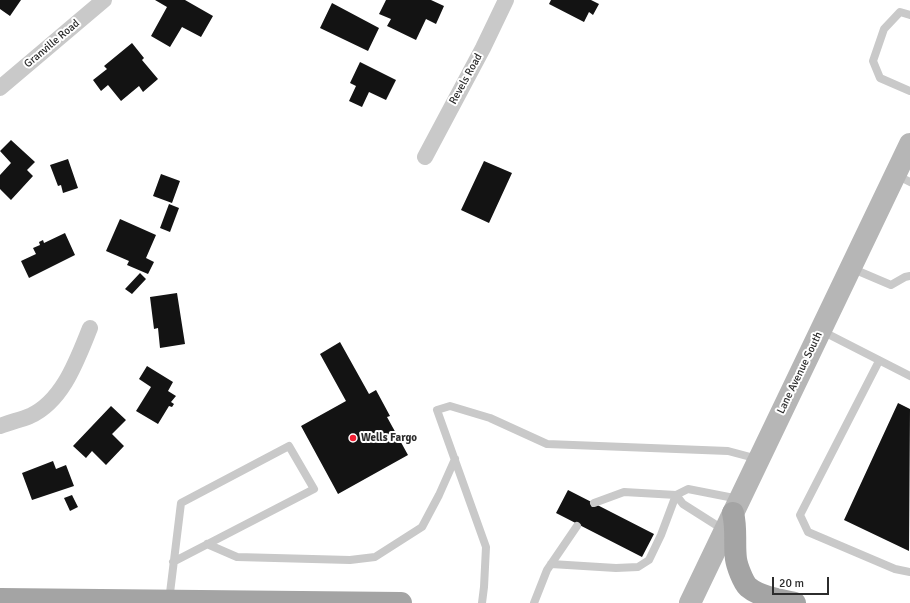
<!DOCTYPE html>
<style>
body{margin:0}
#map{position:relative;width:910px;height:603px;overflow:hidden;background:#fff;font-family:Signika,sans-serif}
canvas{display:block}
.scale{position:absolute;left:772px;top:577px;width:57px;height:18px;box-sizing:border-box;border:2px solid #2c2c2c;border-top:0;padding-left:5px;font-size:12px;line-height:14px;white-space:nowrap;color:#2c2c2c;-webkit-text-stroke:3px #fff;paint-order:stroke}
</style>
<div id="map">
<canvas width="910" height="603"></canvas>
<div class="scale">20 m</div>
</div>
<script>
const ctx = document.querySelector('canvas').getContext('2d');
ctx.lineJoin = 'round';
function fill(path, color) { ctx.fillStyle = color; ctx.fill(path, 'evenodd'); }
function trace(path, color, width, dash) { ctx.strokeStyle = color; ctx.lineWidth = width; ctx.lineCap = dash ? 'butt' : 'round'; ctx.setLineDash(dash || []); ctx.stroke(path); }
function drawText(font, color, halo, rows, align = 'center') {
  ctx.font = font + ' Signika,sans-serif'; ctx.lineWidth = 4; ctx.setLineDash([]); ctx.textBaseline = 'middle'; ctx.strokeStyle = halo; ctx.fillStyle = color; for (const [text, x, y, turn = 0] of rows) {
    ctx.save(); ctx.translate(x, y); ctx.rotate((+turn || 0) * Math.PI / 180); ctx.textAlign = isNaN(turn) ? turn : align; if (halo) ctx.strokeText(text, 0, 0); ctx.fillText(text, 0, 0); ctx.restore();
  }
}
const building = new Path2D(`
 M0 0H21L10 16 0 9Z
 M155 0H185L213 16 201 37 182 27 170 47 151 36 167 7Z
 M386 0H431L444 6 436 24 426 19 416 40 387 26 391 19 379 14Z
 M551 0H591L599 4 593 15 589 12 584 22 549 4Z
 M332 3 379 28 368 51 320 28Z
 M132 43 144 58 142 60 158 79 143 92 139 86 121 101 108 85 101 91 93 80 107 69 104 66Z
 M360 62 396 80 386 100 369 92 362 107 349 101 356 86 350 83Z
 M11 140 35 162 27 170 33 176 11 200 0 189V175L11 163 0 151Z
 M68 159 78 188 63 193 61 185 58 186 50 165Z
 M484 161 512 173 489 223 461 210Z
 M161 174 180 181 172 203 153 196Z
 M169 204 179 208 170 232 160 228Z
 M120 219 156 235 146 258 154 262 148 274 127 265 129 261 106 251Z
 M65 233 75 255 29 278 21 261 36 254 33 248 40 245 39 242 43 240 44 243Z
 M140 273 146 279 132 294 125 289Z
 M177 293 185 344 160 348 158 328 154 329 150 297Z
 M340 342 369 394 376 390 390 416 387 417 408 455 338 494 301 426 346 401 320 354Z
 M147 366 173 382 168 391 176 396 171 402 174 404 172 407 169 406 158 424 136 411 151 387 139 379Z
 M898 403 910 409 909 551 844 520Z
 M111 406 126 420 112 434 124 446 106 465 92 451 86 458 73 446Z
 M53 461 56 469 66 465 74 486 32 500 22 473Z
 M568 490 654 534 642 557 556 513Z
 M72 495 78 507 70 511 64 498Z`);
const lane = new Path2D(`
 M910 15 900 12 884 29 873 61 880 78 910 91
 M896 175 910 182
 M851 268 891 285 905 277 910 276
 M822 331 910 376
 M879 361 800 515 808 532 895 569 910 572
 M724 530 683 504 676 495 688 489 739 499
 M207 544 237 557 350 560 375 557 422 527 439 495 455 459
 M551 564 616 568 638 567 649 560 661 535 676 495 624 492 594 503
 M169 601 181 503 289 446 314 489 173 562
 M482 603 484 587 486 547 437 410 450 406 490 418 547 444 728 451 758 459
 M534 603 547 570 577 526`);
const street = new Path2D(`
 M0 88 104 0
 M425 157 483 48 506 0
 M0 426C10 422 20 420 30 416 63 401 77 360 90 328`);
const secondary = new Path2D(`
 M690 603 910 144`);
const primary = new Path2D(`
 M733 513C737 529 734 544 736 559 737 566 743 582 748 587 760 597 780 600 795 603
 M0 599 401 603`);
const markers = [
 [353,438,4,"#f21e32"]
];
const streetNames = [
 ["Granville Road",52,44,-40],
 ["Revels Road",466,79,-61],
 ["Lane Avenue South",800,373,-64]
];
const poiNames = [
 ["Wells Fargo",361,438]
];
fill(building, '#131313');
trace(lane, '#c9c9c9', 8);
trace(street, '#c9c9c9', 16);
trace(secondary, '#b6b6b6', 22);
trace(primary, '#a4a4a4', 22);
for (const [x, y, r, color] of markers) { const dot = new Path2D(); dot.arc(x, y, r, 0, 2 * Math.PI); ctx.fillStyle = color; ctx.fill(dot); trace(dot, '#fff', 1.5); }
drawText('11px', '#2c2c2c', '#fff', streetNames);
drawText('bold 11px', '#2c2c2c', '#fff', poiNames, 'left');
</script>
